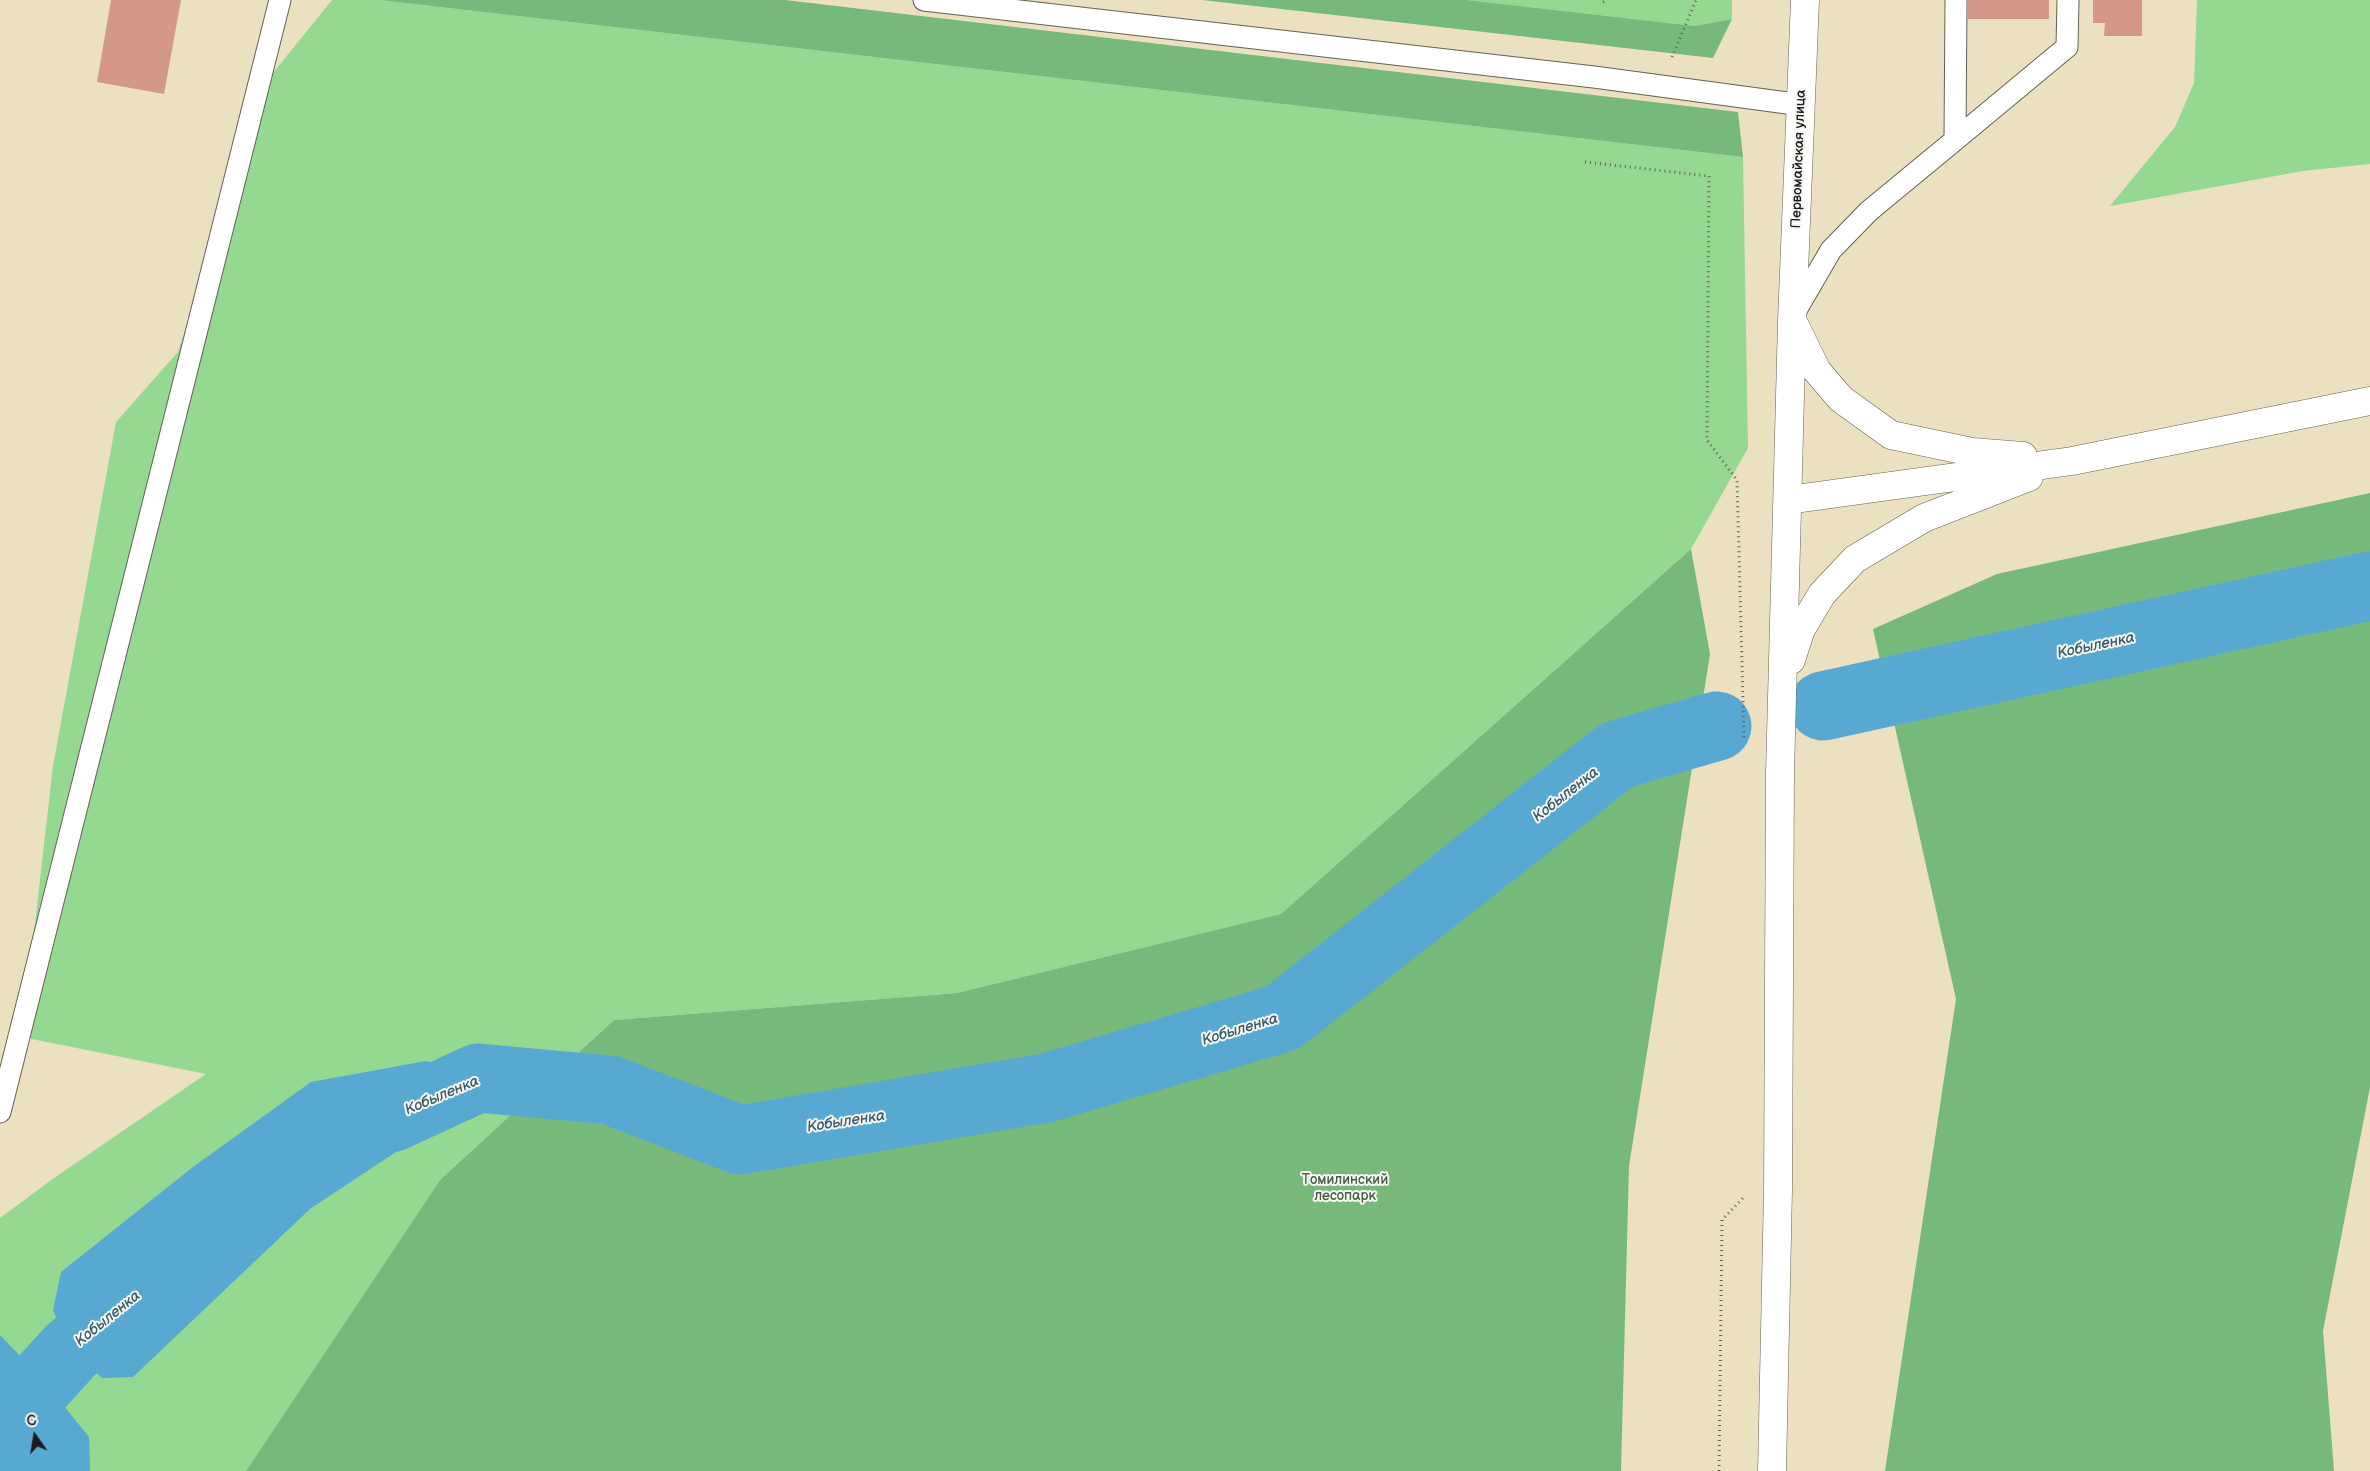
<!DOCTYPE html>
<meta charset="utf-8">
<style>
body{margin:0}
#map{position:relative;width:2370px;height:1471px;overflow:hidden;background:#ebe1c0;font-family:"Balsamiq Sans",sans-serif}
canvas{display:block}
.north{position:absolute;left:10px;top:1411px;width:50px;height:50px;-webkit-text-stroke:4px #f6f6f2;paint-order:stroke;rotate:347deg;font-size:14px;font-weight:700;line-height:20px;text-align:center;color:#1c1c1c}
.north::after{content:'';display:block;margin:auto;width:18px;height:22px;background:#1c1c1c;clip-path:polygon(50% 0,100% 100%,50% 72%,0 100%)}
</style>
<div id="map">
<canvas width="2370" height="1471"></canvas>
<div class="north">С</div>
</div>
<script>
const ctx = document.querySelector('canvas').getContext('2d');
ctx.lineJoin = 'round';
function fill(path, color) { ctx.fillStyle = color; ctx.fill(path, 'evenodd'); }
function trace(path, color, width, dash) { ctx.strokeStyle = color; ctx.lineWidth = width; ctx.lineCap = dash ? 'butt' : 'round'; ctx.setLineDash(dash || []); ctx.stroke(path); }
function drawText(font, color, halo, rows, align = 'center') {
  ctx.font = font + ' "Balsamiq Sans",sans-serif'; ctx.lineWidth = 4; ctx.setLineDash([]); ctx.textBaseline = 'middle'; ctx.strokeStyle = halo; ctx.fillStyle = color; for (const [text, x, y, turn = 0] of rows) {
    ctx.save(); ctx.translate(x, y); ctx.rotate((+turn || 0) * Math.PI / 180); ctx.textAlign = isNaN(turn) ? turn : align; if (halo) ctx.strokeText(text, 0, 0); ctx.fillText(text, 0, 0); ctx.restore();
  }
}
const green = new Path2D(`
 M332 0H379L1743 157 1748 448 1691 549 1281 914 957 993 614 1020 440 1180 246 1471H0V1218L54 1178 206 1074 22 1037 53 766 116 422 178 352 214 241 273 73Z
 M1467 0H1732V19L1695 26Z
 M2197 0H2370V164L2303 171 2110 206 2175 127 2194 83Z`);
const forest = new Path2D(`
 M379 0H785L1738 112 1743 157Z
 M1202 0H1467L1695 26 1732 19 1713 58Z
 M2370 493V1087L2323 1331 2334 1471H1885L1956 999 1873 629 1997 574Z
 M1691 549 1710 654 1629 1166 1621 1471H246L440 1180 614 1020 957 993 1281 914Z`);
const water = new Path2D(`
 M426 1061 478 1078 426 1132 310 1209 133 1377 102 1378 71 1350 53 1310 61 1272 193 1167 311 1082Z
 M0 1335 42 1379 89 1437 90 1471H0Z`);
const river = new Path2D(`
 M1823 706 2370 586
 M391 1118 478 1078 610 1090 740 1140 1046 1088 1282 1018 1617 755 1717 726
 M0 1428 71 1350 145 1289`);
const building = new Path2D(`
 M111 0H181L164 94 97 82Z
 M1968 0H2049V19H1968Z
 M2093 0H2142V36H2104L2105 23H2093Z`);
const path = new Path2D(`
 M1603 2 1607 0
 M1672 57 1696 0
 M1585 162 1709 176 1707 440 1737 480 1744 738
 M1719 1471 1722 1220 1743 1198`);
const service = new Path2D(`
 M924 0 1594 77 1802 105
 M1955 140 2067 47 2068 0
 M1792 317 1831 250 1869 211 1955 140 1956 0
 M0 1112 280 0`);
const tertiary = new Path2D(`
 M1794 324 1817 371 1841 399 1891 435 1972 452 2023 456
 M1788 500 2072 461 2370 401
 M1791 660 1801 629 1822 594 1855 559 1924 518 2029 477
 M1772 1471 1778 1190 1780 773 1792 321 1805 0`);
const streetNames = [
 ["Первомайская улица",1799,159,-88]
];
const parkNames = [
 ["Томилинский",1345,1180],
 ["лесопарк",1345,1196]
];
const waterNames = [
 ["Кобыленка",2096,646,-12],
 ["Кобыленка",1566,795,-38],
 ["Кобыленка",1240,1030,-17],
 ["Кобыленка",442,1096,-23],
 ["Кобыленка",846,1122,-9],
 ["Кобыленка",108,1319,-39]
];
fill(green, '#94d891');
fill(forest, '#77b87b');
fill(water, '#57a9d2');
trace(river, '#57a9d2', 69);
fill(building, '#d39889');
trace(service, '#646155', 23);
trace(tertiary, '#646155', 29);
trace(path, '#646155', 3, [1, 4]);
trace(service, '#fff', 21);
trace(tertiary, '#fff', 28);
drawText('14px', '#1c1c1c', '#f6f6f2', streetNames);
drawText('14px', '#465e45', '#f6f6f2', parkNames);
drawText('italic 15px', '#375b6e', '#f6f6f2', waterNames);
</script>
